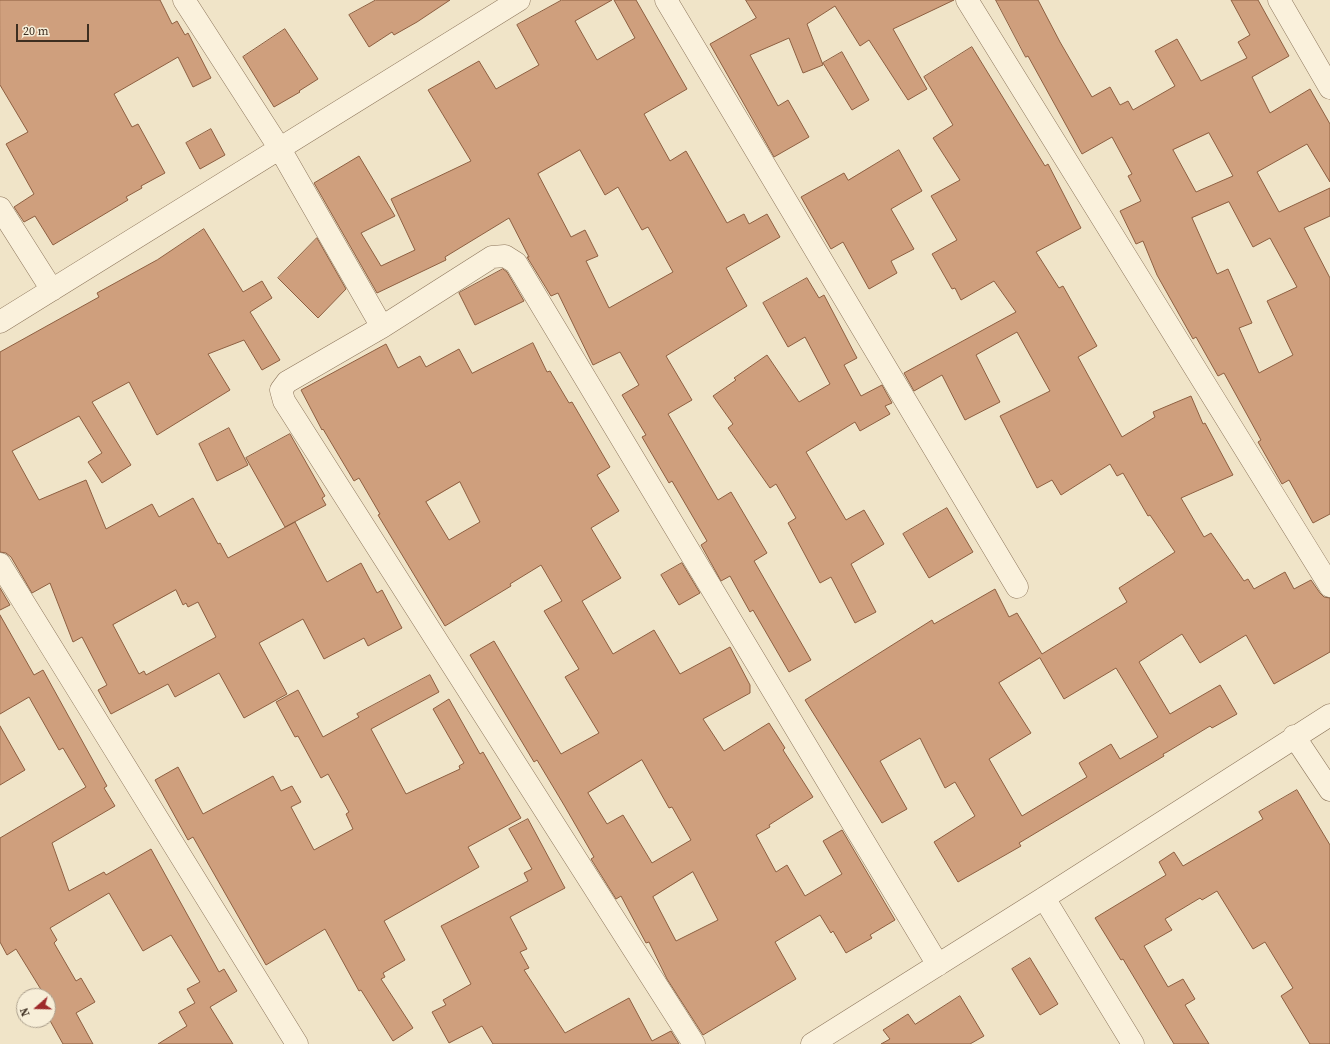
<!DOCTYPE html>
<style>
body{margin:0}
#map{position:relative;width:1330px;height:1044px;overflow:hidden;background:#f0e4c8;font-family:"Source Serif 4",serif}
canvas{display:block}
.north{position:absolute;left:16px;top:988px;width:40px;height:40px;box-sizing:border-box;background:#f7eed8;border:1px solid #ada18e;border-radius:50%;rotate:250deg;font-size:11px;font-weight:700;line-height:16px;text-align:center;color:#3d2e20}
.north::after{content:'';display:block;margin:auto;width:14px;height:18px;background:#9e2a2b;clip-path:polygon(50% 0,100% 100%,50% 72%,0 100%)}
.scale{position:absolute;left:16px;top:24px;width:73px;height:18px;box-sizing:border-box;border:2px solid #3d2e20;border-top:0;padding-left:5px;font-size:12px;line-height:14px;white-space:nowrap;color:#3d2e20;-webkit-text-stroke:3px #f7eed8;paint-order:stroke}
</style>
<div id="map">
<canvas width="1330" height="1044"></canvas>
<div class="north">N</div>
<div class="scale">20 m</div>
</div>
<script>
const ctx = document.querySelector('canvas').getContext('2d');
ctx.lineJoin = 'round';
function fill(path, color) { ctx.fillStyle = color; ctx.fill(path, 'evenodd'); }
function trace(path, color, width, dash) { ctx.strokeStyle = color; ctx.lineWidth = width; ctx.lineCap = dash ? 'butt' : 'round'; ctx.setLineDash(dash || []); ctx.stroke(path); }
const building = new Path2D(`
 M0 0H160L172 24 177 21 185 35 188 33 211 78 193 87 178 57 114 94 132 127 138 124 165 173 141 186 142 188 126 197 128 200 53 245 35 216 24 222 14 207 34 194 6 144 28 132 0 85Z
 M376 0H450L417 22 394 35 392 32 369 47 349 15Z
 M562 0H612L575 21 597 60 635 38 614 0H636L687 89 644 114 670 161 686 151 727 223 744 214 749 224 767 214 780 237 726 268 747 306 666 356 692 400 668 414 718 500 731 492 767 553 754 561 811 660 789 672 753 610 750 612 730 576 721 581 701 545 707 541 672 481 669 483 642 437 646 435 622 395 639 385 620 352 593 365 558 293 551 296 527 257H529L509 218 445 257 446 260 377 293 314 183 359 156 395 216 361 233 381 266 415 250 391 199 471 161 428 90 479 61 496 89 539 65 517 25ZM580 150 605 195 618 187 642 230 648 227 673 272 609 308 586 261 598 256 585 230 571 237 538 174Z
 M746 0H954L893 29 927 89 908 100 869 40 860 46 835 6 807 24 823 65 803 73 789 38 750 55 778 106 788 100 809 137 774 157 710 44 756 18Z
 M996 0H1038L1060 42 1092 97 1110 87 1120 105 1128 101 1133 110 1175 86 1155 51 1177 39 1201 81 1247 58 1238 42 1250 35 1231 0H1258L1289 56 1252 77 1270 113 1310 89 1330 124V182L1307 144 1257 172 1279 212 1330 188V216L1304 228 1330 278V514L1313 523 1289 480 1282 484 1258 442 1261 440 1224 373 1218 376 1196 337 1193 339 1157 275 1143 241 1136 244 1120 211 1141 201 1128 176 1132 174 1112 137 1082 154 1028 56 1026 57ZM1209 133 1233 176 1196 192 1173 150ZM1229 202 1253 247 1270 238 1297 287 1267 301 1293 355 1259 373 1239 328 1252 323 1228 269 1217 274 1192 218Z
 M285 29 318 79 299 91 300 92 274 107 243 57Z
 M972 47 1045 166 1048 164 1081 228 1036 252 1059 288 1063 286 1097 346 1078 357 1122 437 1155 417 1153 412 1191 396 1203 424 1205 423 1233 475 1181 498 1204 537 1211 533 1244 581 1248 579 1254 589 1285 572 1294 589 1311 580 1320 593 1324 597 1330 598V652L1274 684 1246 635 1200 663 1182 634 1139 662 1170 714 1220 685 1237 714 1212 728 1210 726 1167 752 1163 754 1164 756 1019 843 1021 846 958 882 934 842 975 816 955 782 945 788 920 738 880 761 907 809 882 823 805 700 932 620 934 624 995 589 1009 617 1017 613 1042 654 1127 602 1119 588 1175 552 1150 515 1148 516 1123 473 1117 476 1110 464 1061 495 1052 480 1037 488 1000 416 1050 391 1017 332 976 355 1000 402 965 420 942 375 914 391 904 373 1016 312 994 281 961 300 955 288 952 289 932 254 957 240 931 196 960 180 933 138 953 125 924 77ZM1040 658 1064 699 1116 668 1158 737 1120 759 1111 744 1079 763 1087 777 1022 816 989 759 1031 733 999 683Z
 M842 52 869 100 852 110 823 63Z
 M211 129 225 155 200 169 186 143Z
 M899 150 922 191 891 209 914 249 891 261 897 273 869 289 843 242 831 249 801 197 844 173 848 180Z
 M204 229 243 292 262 281 272 298 250 312 280 360 262 370 244 340 208 354 230 390 157 435 129 382 92 402 131 465 102 483 88 462 102 453 79 416 12 451 39 500 86 480 106 529 152 504 159 517 193 498 218 544 220 543 228 558 295 522 327 582 361 563 377 593 382 590 402 628 368 646 364 638 324 659 303 619 259 643 287 694 244 718 219 673 175 697 168 684 111 714 98 690 107 685 82 637 73 642 50 583 32 593 11 557 6 553 0 552V352L99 297 97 293 157 260ZM176 590 183 605 186 603 188 607 198 602 216 637 146 675 144 671 139 674 113 625Z
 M317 238 346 289 318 318 278 278Z
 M503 269 507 272 524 301 475 325 459 293Z
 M807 278 819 298 824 295 857 358 844 365 861 396 882 385 892 403 885 406 890 414 860 431 855 422 806 452 846 520 864 510 884 544 851 564 876 612 855 623 831 577 820 583 788 523 796 518 776 484 770 488 728 428 733 424 713 396 736 380 734 378 767 355 799 402 830 384 805 337 788 347 763 303Z
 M533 343 547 372 550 371 569 403 572 402 610 467 597 475 619 511 591 528 621 578 582 601 613 654 654 630 680 674 730 647 750 685V693L703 719 724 751 769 723 785 748 783 750 813 797 769 825 770 827 756 835 776 872 787 865 805 896 842 874 823 841 842 830 895 920 870 935 872 938 846 953 833 931 831 933 820 915 775 942 796 979 703 1035 667 979 649 942 646 943 621 896 616 899 591 859 594 857 564 805 537 760 534 762 470 655 494 641 561 754 599 733 565 677 579 669 544 611 562 601 541 565 510 584 511 586 445 626 378 515 380 514 359 478 354 481 323 429 322 430 301 390 386 344 398 368 420 356 426 367 459 349 472 373ZM460 482 480 522 449 540 426 502ZM642 760 669 808 672 807 691 840 652 863 623 815 607 824 588 793ZM693 872 718 920 676 941 653 897Z
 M229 428 248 465 217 481 199 444Z
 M290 434 325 496 322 498 326 505 285 527 246 458Z
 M947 508 973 552 929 578 903 534Z
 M682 563 700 593 679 605 661 575Z
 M0 588 10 605 0 610Z
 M0 615 34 675 43 670 107 786 104 788 115 806 52 843 69 891 104 872 106 875 151 849 219 972 224 969 237 991 210 1007 233 1044H158L187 1026 179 1012 195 1003 187 989 200 982 171 935 143 951 109 893 50 928 57 940 54 943 76 981 81 978 95 1002 76 1013 93 1044H63L48 1017 55 1012 48 1001V996H45L16 949 7 955 0 942V838L86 787 63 748 59 750 29 697 0 714Z
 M430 675 439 692 371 729 406 794 460 769 459 766 464 763 433 709 449 699 480 754 483 752 521 818 468 847 479 867 384 921 405 960 383 973 385 977 381 979 413 1028 393 1041 361 990 359 991 325 929 266 965 193 837 188 840 155 780 178 767 203 814 273 776 281 791 292 786 301 802 291 807 314 850 353 829 346 814 349 812 328 774 321 778 298 736 295 737 276 702 298 690 323 737 359 717 357 714Z
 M0 726 25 770 0 785Z
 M1297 790 1330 845V1044H1310L1281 996 1293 988 1265 942 1253 949 1217 891 1202 900 1200 898 1165 919 1172 930 1144 946 1168 987 1183 979 1195 999 1185 1005 1209 1044H1174L1123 959 1121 960 1095 918 1166 875 1159 862 1174 852 1183 866 1263 819 1259 812Z
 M528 819 565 888 510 917 527 949 520 952 529 968 524 970 565 1033 629 998 652 1041 671 1031 679 1044H493L482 1026 449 1043 432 1012 446 1005 443 1000 471 984 441 926 528 881 524 873 532 869 509 829Z
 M1030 958 1058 1004 1040 1015 1012 969Z
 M960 996 984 1036 970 1044H881L890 1039 883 1030 908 1014 915 1024Z`);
const minor = new Path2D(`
 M184 0 280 149 382 327
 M666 0 1017 587
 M967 0 1330 586
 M1279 0 1330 88
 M0 208 52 290
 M0 322 519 0
 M0 564 297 1044
 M1294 736 1330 790
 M1044 898 1133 1044
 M694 1044 284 401 281 390 287 382 382 327 492 257 505 256 516 263 938 965
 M812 1044 1044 898 1330 715`);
fill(building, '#cf9f7d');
trace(building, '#8d5f41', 1);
trace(minor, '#8d765c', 23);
trace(minor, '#faf1dc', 22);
</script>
